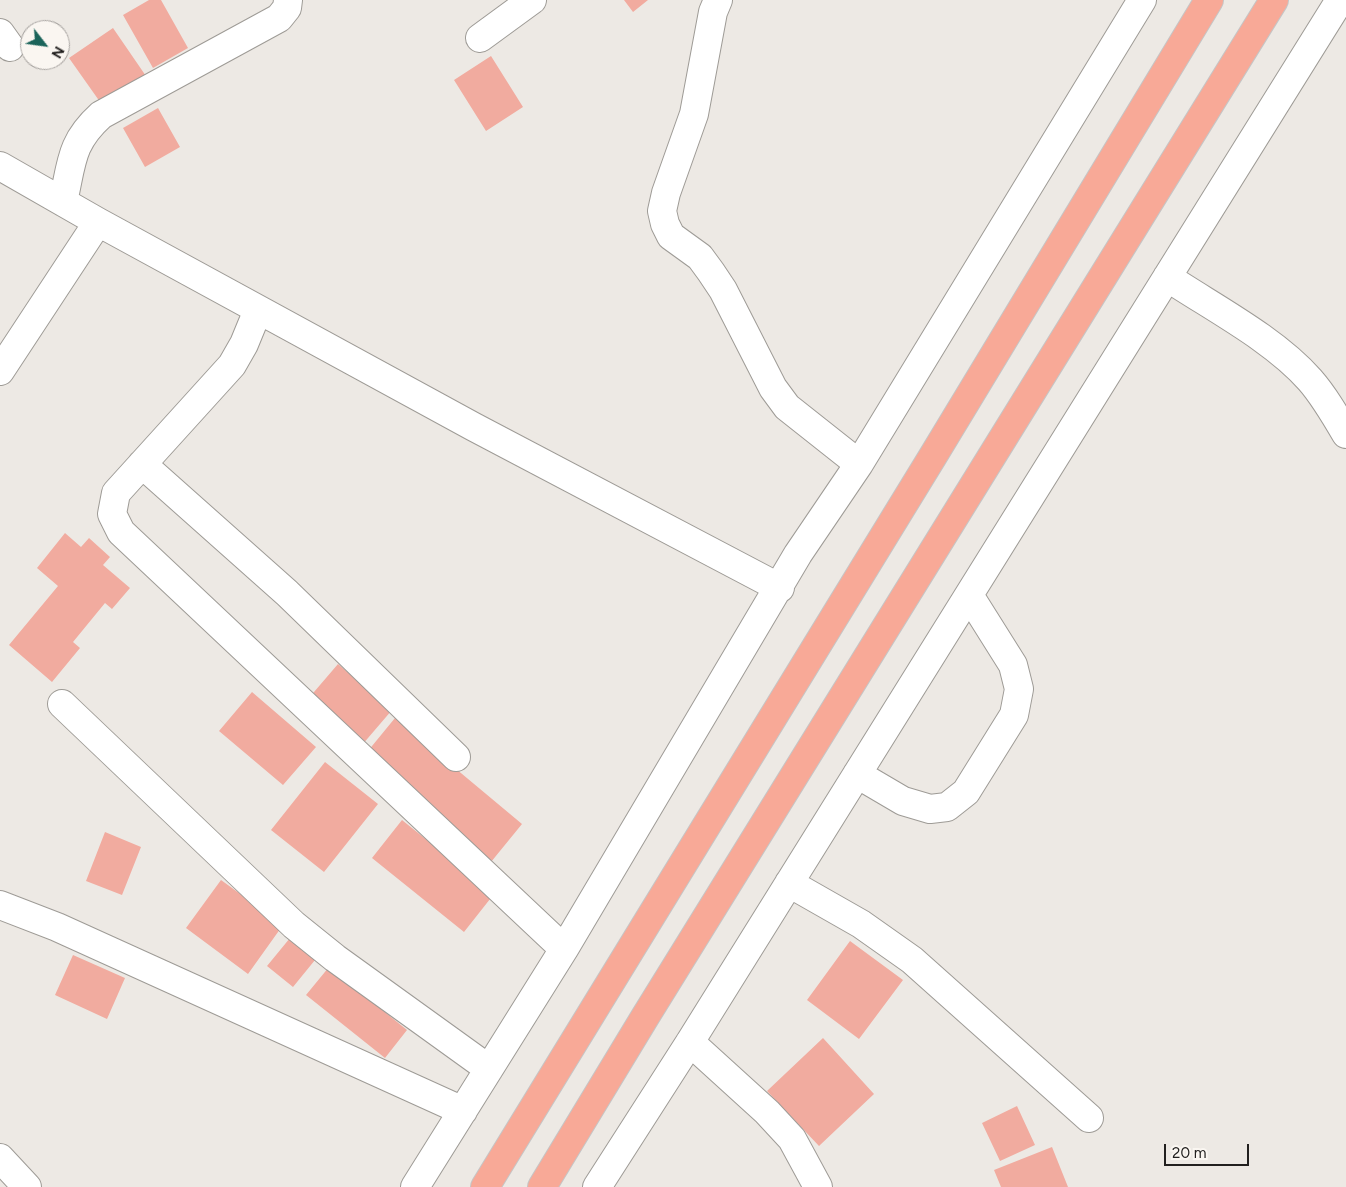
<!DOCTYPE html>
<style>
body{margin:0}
#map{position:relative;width:1346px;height:1187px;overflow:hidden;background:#ede9e4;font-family:Figtree,sans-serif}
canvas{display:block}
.north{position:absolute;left:20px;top:20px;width:50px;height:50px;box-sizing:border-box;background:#faf6f1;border:1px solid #a4a09d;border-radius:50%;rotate:120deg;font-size:14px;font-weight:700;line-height:20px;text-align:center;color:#22201f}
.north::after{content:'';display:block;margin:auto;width:18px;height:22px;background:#1b645a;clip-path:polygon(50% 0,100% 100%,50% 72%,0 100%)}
.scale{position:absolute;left:1164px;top:1144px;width:85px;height:22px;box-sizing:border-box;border:2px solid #22201f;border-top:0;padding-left:6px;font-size:15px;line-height:18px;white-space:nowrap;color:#22201f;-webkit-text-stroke:4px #faf6f1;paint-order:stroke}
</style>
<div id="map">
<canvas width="1346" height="1187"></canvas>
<div class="north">N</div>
<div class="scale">20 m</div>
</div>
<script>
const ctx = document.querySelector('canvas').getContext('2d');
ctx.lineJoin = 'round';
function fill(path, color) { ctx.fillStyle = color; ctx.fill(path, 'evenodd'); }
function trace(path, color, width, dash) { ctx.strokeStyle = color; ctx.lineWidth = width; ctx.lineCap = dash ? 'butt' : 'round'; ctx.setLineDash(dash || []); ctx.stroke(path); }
const building = new Path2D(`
 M149 0H161L188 48 153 68 123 15Z
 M624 0H648L633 12Z
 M113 28 148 79 105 109 69 58Z
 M491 56 523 107 486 131 454 80Z
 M158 108 180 147 145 167 123 128Z
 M65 533 81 547 89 538 110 557 103 565 130 588 112 609 105 603 73 642 80 648 52 682 9 645 58 586 37 568Z
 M338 664 392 710 362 745 308 699Z
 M252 692 316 747 283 785 219 731Z
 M395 718 522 824 491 862 363 757Z
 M325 762 378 804 324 872 271 830Z
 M402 820 494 894 464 932 372 858Z
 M105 832 141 847 122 895 86 881Z
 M221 880 283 925 248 974 186 928Z
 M290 938 315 960 293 987 267 966Z
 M850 941 903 980 859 1039 807 1000Z
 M73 955 125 978 107 1019 55 995Z
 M329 967 407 1030 385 1058 306 995Z
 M823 1038 874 1094 819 1146 767 1091Z
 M1017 1106 1035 1145 1000 1161 982 1123Z
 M1052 1147 1068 1187H1001L994 1170Z`);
const minor = new Path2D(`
 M718 0 713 12 694 114 666 193 662 211 665 224 671 236 700 257 711 272 723 290 773 388 787 407 859 464
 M0 33 10 47
 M480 38 532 0
 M0 166 98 222 474 427 780 588
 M63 202C72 163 70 143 101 115L279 18 287 8 288 0
 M1167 277C1212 307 1274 339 1310 380 1324 396 1335 415 1346 434
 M258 310 244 344 232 365 116 493 112 514 121 532 564 949
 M0 371 98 222
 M142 464 287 593 456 757
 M62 704 294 925 335 958 489 1069
 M857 774 903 801 930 809 947 807 966 792 1014 715 1019 689 1013 665 969 595
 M789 883 861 924 912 960 1089 1118
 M0 905 57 927 463 1111
 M690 1042 767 1112 792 1139 818 1187
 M0 1158 27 1187
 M415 1187 564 949 798 554 859 464 1142 0
 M597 1187 690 1042 1340 0`);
const highway = new Path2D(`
 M485 1187 933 456 1209 0
 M542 1187 645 1017 1274 0`);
fill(building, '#f1ab9f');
trace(minor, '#9e9b96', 30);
trace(highway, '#c6c5c5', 30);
trace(minor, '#fff', 28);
trace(highway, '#f8a997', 28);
</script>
